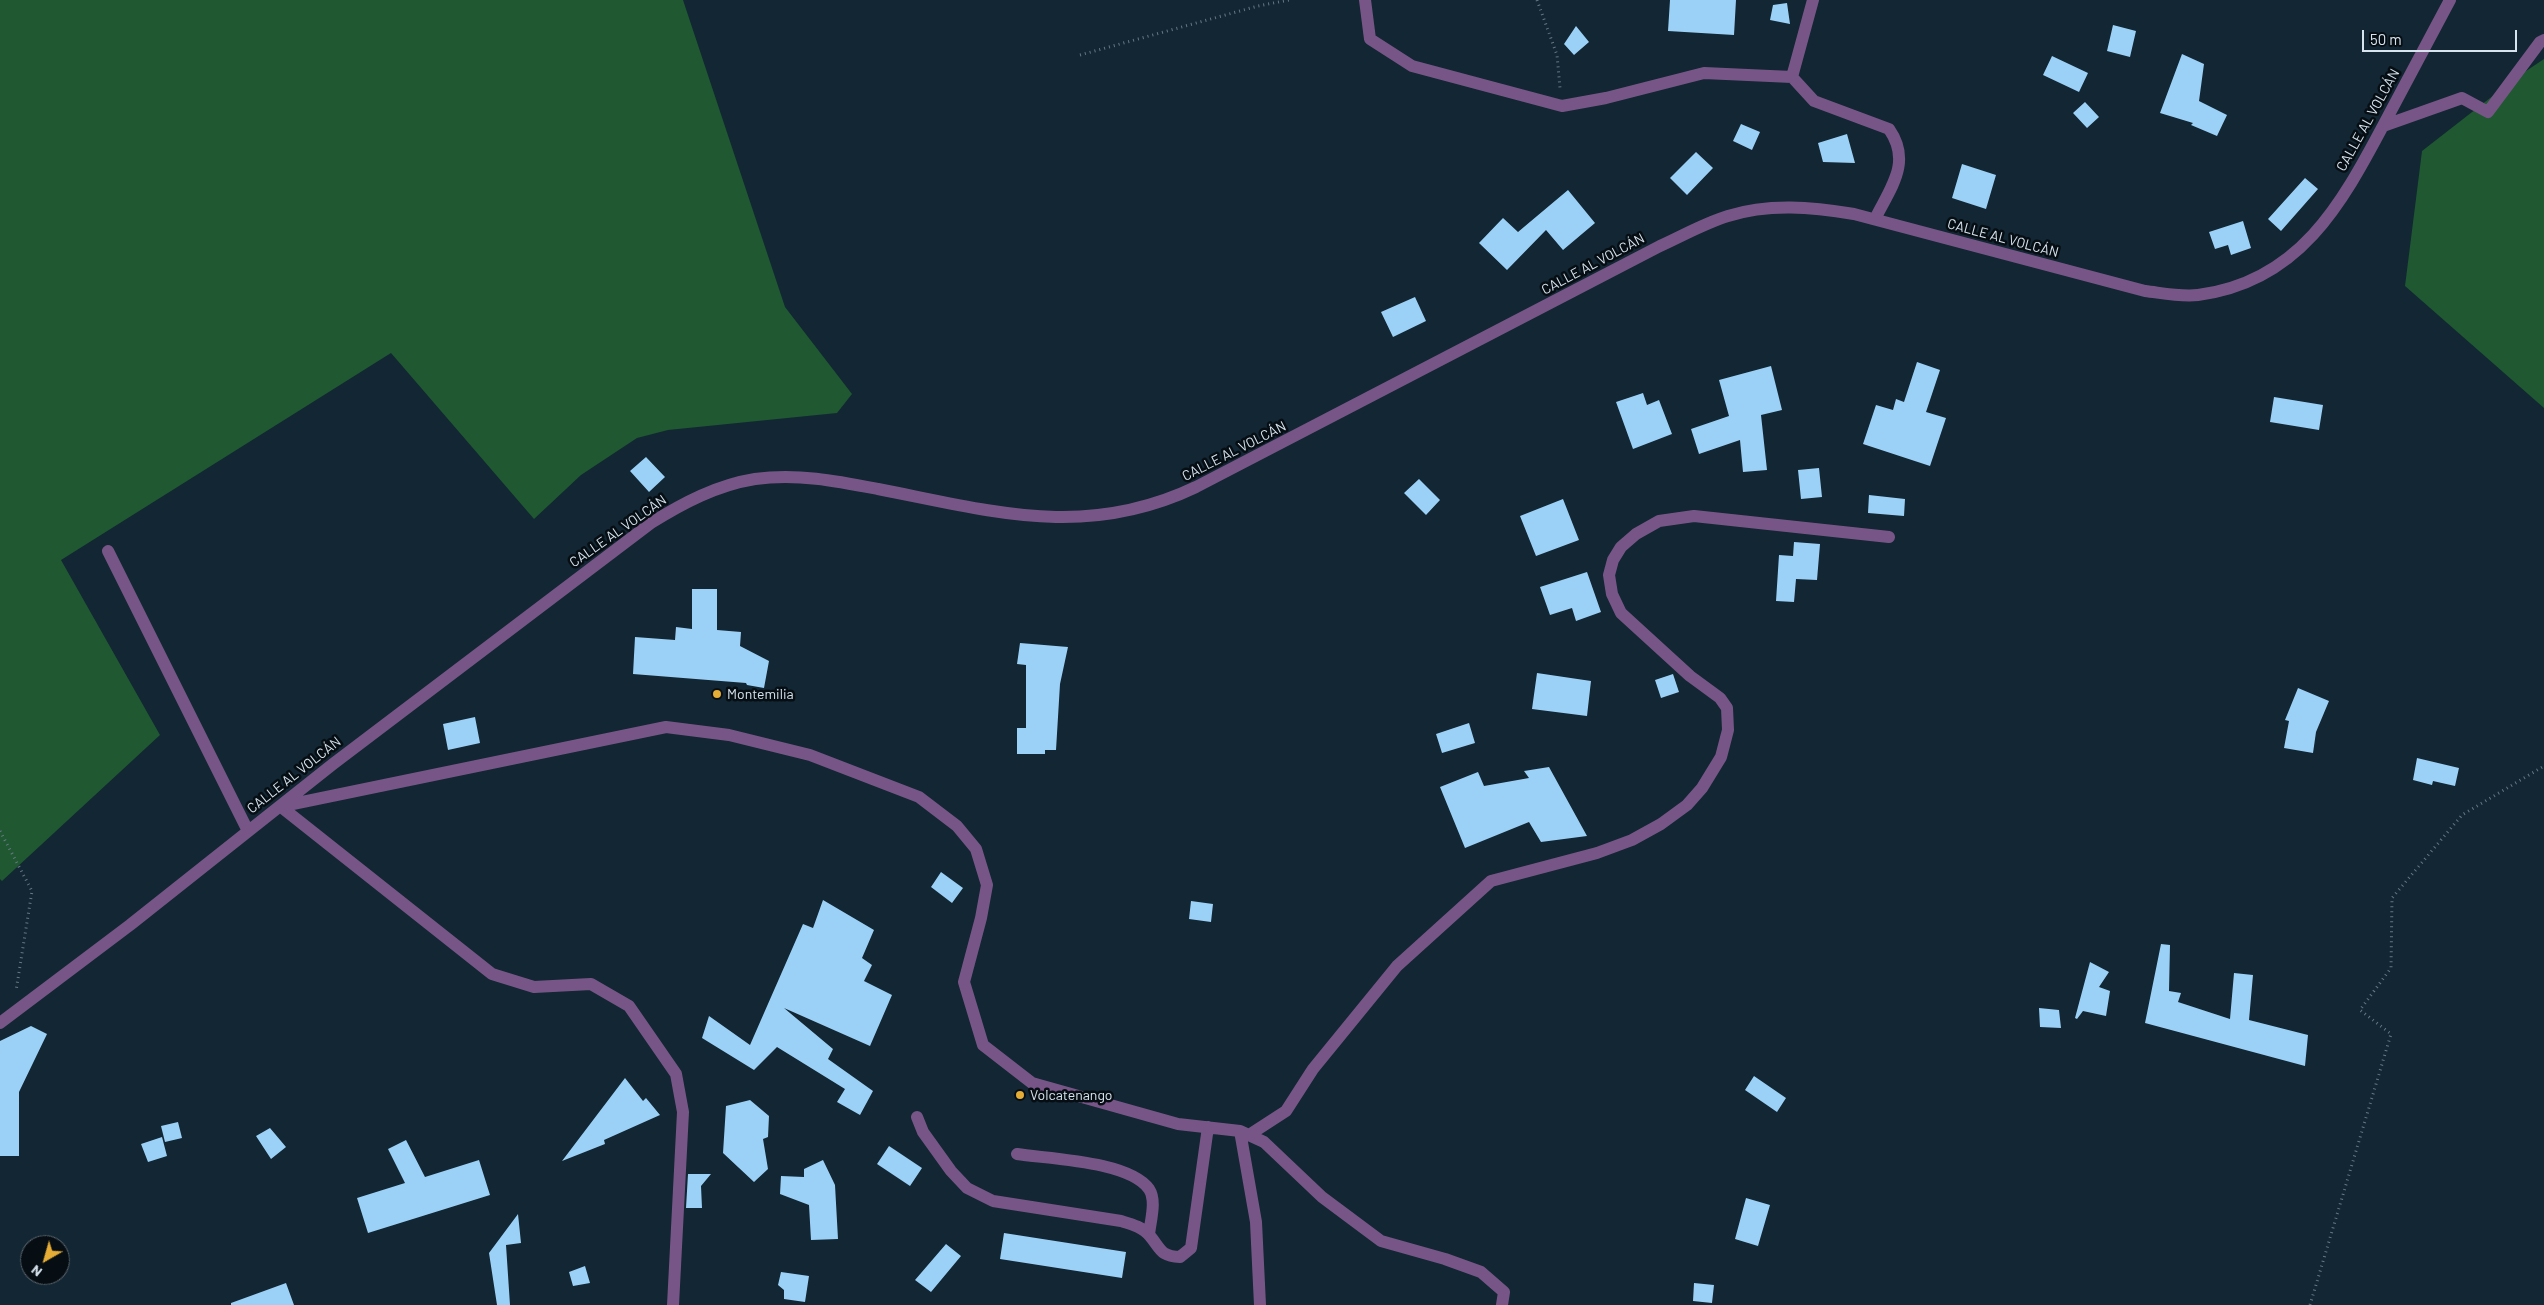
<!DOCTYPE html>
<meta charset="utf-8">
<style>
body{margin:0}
#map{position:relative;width:2544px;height:1305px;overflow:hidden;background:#122633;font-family:Barlow,sans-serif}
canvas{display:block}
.north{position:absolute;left:20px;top:1235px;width:50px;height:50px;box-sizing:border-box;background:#060e14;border:1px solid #5a636b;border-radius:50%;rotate:218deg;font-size:14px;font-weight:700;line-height:20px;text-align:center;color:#d7e3ed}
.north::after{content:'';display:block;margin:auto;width:18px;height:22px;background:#e6ad36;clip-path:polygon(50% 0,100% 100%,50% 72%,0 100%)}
.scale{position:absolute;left:2362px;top:30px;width:155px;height:22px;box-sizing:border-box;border:2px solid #d7e3ed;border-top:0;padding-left:6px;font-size:15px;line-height:18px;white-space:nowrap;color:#d7e3ed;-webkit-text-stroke:4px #060e14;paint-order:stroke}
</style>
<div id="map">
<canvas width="2544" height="1305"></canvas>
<div class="north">N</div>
<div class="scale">50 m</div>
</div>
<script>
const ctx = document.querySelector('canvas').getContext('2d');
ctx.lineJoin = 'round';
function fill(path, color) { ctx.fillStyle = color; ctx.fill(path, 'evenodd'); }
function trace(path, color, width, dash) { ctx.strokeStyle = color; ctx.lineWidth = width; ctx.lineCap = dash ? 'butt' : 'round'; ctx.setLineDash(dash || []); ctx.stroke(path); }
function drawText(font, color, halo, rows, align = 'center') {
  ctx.font = font + ' Barlow,sans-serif'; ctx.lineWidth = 5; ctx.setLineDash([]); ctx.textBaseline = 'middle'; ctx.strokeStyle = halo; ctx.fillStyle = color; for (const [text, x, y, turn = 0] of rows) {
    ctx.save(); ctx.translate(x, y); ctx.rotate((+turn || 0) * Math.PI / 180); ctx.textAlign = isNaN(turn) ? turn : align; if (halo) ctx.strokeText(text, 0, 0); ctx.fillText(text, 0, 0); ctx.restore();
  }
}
const green = new Path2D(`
 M0 0H683L785 307 852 394 837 413 668 430 637 438 581 475 534 519 391 353 61 560 160 735 2 881 0 879Z
 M2544 59V408L2405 286 2422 151 2517 77Z`);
const building = new Path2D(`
 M1670 0H1736L1734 35 1668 31Z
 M1787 3 1790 24 1770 20 1773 5Z
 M2113 25 2136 31 2130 57 2107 51Z
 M1576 26 1589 42 1574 55 1564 44Z
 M2182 54 2204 64 2199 101 2227 115 2217 136 2191 125 2193 123 2160 113Z
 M2052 56 2088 73 2079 92 2043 75Z
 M2085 102 2099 117 2087 128 2073 113Z
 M1741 124 1760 132 1752 150 1733 141Z
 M1847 134 1855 163 1823 162 1818 143Z
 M1696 152 1713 168 1687 195 1670 178Z
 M1962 164 1996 175 1986 209 1952 198Z
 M2305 178 2318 189 2281 231 2268 219Z
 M1568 190 1595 223 1563 250 1546 230 1507 270 1479 243 1503 218 1518 232Z
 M2243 221 2251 248 2231 255 2228 245 2215 249 2209 232Z
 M1415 297 1426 321 1393 337 1381 312Z
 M1917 362 1940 370 1926 412 1946 418 1930 466 1863 444 1876 405 1893 410 1896 399 1904 402Z
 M1771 366 1782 410 1761 415 1767 470 1743 472 1740 440 1699 454 1691 429 1729 416 1719 380Z
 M1643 393 1647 405 1659 400 1672 434 1633 449 1616 402Z
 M2274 397 2323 405 2319 430 2270 422Z
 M646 457 665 477 649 492 630 471Z
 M1819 468 1822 497 1801 499 1798 470Z
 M1419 479 1440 500 1426 515 1404 493Z
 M1869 495 1905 499 1904 516 1868 513Z
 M1563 499 1579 540 1536 556 1520 516Z
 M1794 542 1820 544 1817 580 1796 579 1794 602 1776 601 1779 555 1793 556Z
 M1587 572 1601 612 1576 621 1572 608 1550 615 1540 587Z
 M692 589H717V630L741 632 740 646 769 661 764 688 747 685 746 683 633 674 635 637 675 640 676 627 692 629Z
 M1020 643 1068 647 1060 684 1056 750H1045V754H1017V728H1026V665L1017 664Z
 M1537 673 1591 681 1587 716 1532 709Z
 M1673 674 1679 692 1661 698 1655 680Z
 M2298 688 2329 701 2316 732 2313 753 2284 748 2289 721 2285 720Z
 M475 717 480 743 448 750 443 724Z
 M1469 723 1475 743 1442 753 1436 734Z
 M2417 758 2459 768 2455 786 2433 781 2432 785 2413 780Z
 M1549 767 1587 836 1541 842 1529 822 1465 848 1440 787 1478 772 1484 786 1529 778 1524 771Z
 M941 872 963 888 952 903 931 887Z
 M823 900 874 930 862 958 872 965 864 981 892 995 870 1046 784 1008 833 1049 828 1059 873 1091 860 1115 837 1102 845 1089 777 1047 754 1070 702 1038 709 1016 750 1045 803 924 813 928Z
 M1191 901 1213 904 1211 922 1189 919Z
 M2161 944 2170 945 2169 991 2181 993 2178 1002 2230 1019 2234 973 2253 975 2249 1020 2308 1035 2305 1066 2145 1023Z
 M2090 962 2109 972 2099 987 2110 991 2106 1016 2083 1011 2077 1019 2075 1018Z
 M2039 1008 2059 1010 2061 1028 2040 1027Z
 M31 1026 47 1034 19 1092V1156H0V1041Z
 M1754 1076 1786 1098 1777 1112 1745 1090Z
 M625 1078 643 1101 646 1098 660 1115 604 1140 605 1144 562 1161Z
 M750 1100 769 1116 768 1137 763 1139 768 1169 754 1182 723 1153 726 1106Z
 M178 1122 182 1138 165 1142 161 1126Z
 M270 1128 286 1147 271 1159 256 1136Z
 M162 1137 167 1156 148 1162 141 1144Z
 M406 1140 425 1177 479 1160 490 1195 368 1233 357 1198 405 1183 388 1149Z
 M889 1146 922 1168 910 1186 877 1164Z
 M823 1160 835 1185 838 1239 811 1240 809 1205 780 1194 781 1176 804 1177V1169Z
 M688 1174H711L701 1186 702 1208H686Z
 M1746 1198 1770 1205 1758 1246 1735 1239Z
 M518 1214 521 1243 506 1245 510 1305H497L489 1253Z
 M1004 1233 1126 1252 1122 1278 1000 1259Z
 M946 1244 961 1256 931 1292 915 1280Z
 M585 1266 590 1283 573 1286 569 1272Z
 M781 1272 809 1276 805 1302 784 1299V1290L778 1285Z
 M286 1283 294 1305H231V1303Z
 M1694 1283 1714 1285 1712 1303 1693 1301Z`);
const path = new Path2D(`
 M1537 0 1557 55 1560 88
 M1080 55 1258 6 1289 0
 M0 831 32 891 16 991
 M2310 1305 2391 1034 2360 1010 2391 968 2392 898 2462 815 2544 766`);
const minor = new Path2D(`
 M1365 0 1370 39 1412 66 1562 106 1606 98 1704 73 1792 77
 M1813 0 1792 77 1814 101 1889 129C1912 162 1891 187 1875 219
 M2383 126 2462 98 2488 112 2540 42 2544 40
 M108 551 248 831
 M280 806 492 974 534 987 591 984 629 1006 676 1074 683 1112 673 1305
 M283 806 666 727 729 735 810 755 919 797 957 826 976 849 987 885 981 918 964 982 983 1045 1032 1083 1178 1124 1240 1131 1264 1142 1322 1197 1381 1241 1445 1259 1481 1272 1504 1292 1502 1305
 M0 1023 130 925 333 764 651 523C683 503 717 485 755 479 797 473 837 481 878 489 992 511 1085 540 1196 487L1660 246C1682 236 1705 223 1728 216 1769 203 1812 207 1854 214L2145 291C2162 293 2180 297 2198 295 2299 282 2341 205 2384 124 2406 82 2428 41 2450 0
 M917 1117 923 1132 951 1171 967 1188 993 1201 1121 1221C1131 1224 1143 1227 1150 1236 1161 1249 1160 1256 1180 1257L1191 1248 1208 1127
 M1240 1131 1256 1222 1260 1305
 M1249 1135 1286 1111 1313 1069 1397 966 1491 881 1597 853 1632 840 1661 824 1687 805 1702 788 1721 757 1728 730 1727 708 1720 698 1690 676 1621 613 1612 594 1609 575 1613 560 1621 547 1636 534 1659 521 1694 516 1889 537
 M1017 1154C1049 1159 1129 1161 1149 1189 1157 1201 1150 1222 1149 1235`);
const markers = [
 [717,694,5,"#e6ad36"],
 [1020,1095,5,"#e6ad36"]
];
const streetNames = [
 ["CALLE AL VOLCÁN",2368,120,-61],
 ["CALLE AL VOLCÁN",2003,238,15],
 ["CALLE AL VOLCÁN",1593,264,-28],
 ["CALLE AL VOLCÁN",1234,451,-27],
 ["CALLE AL VOLCÁN",618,531,-35],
 ["CALLE AL VOLCÁN",294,775,-38]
];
const poiNames = [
 ["Montemilia",727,694],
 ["Volcatenango",1030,1095]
];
fill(green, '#1f5831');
fill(building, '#9cd1f7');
trace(path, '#677884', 3, [1, 4]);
trace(minor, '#775687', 12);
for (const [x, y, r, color] of markers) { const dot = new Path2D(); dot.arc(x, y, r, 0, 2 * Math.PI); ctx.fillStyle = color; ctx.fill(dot); trace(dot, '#060e14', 2); }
drawText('14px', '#d7e3ed', '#060e14', streetNames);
drawText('14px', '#d7e3ed', '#060e14', poiNames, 'left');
</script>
